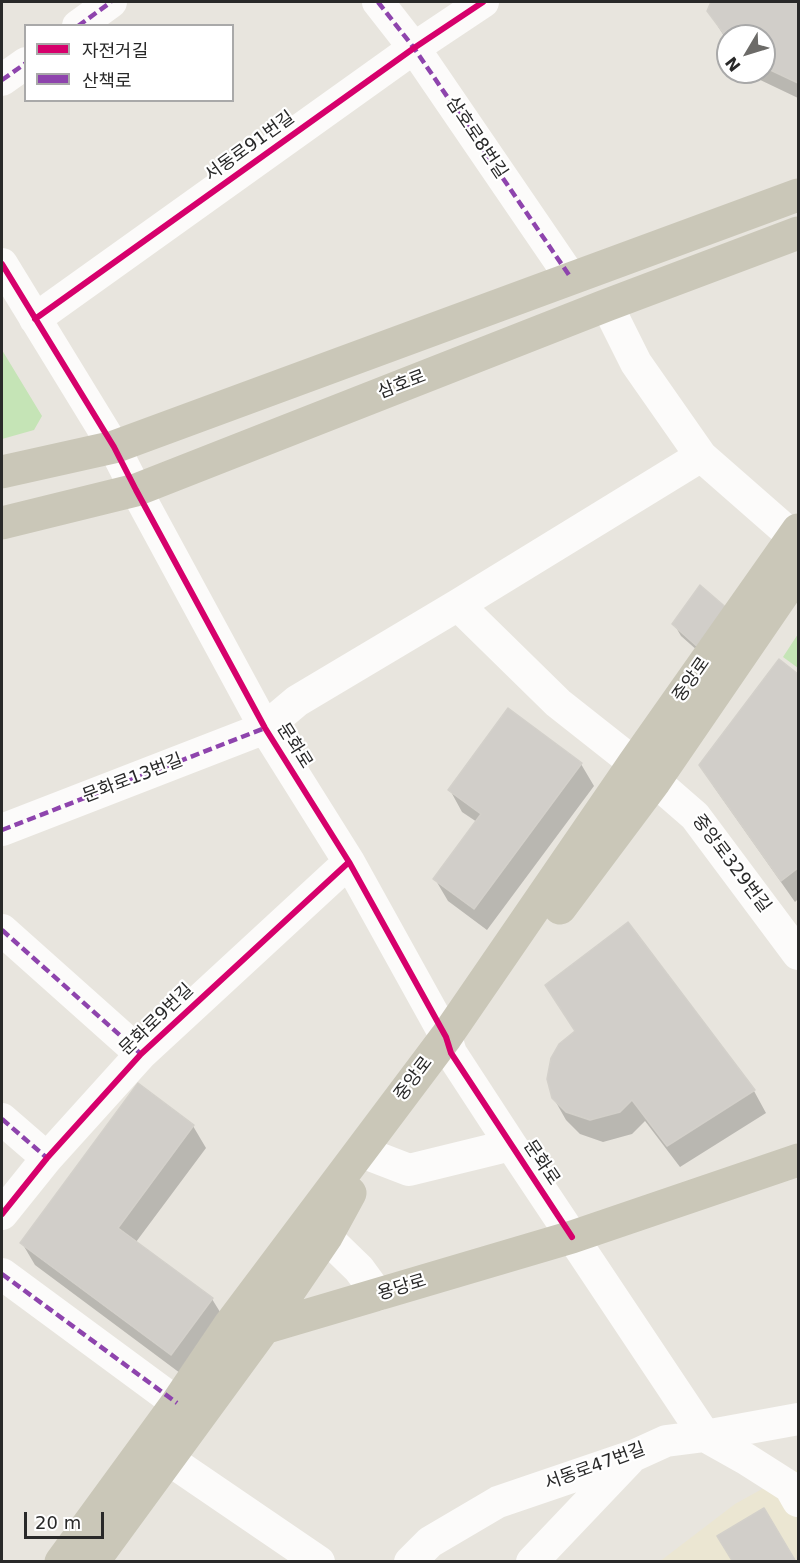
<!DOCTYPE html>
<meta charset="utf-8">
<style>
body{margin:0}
#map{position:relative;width:800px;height:1563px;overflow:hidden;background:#e8e5de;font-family:"DejaVu Sans","Noto Sans KR",sans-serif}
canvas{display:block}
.frame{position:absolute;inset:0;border:3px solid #292929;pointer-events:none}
.legend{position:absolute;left:24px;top:24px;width:210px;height:78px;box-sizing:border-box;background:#fff;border:2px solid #a9a9a9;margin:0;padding:8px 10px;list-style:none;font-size:18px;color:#292929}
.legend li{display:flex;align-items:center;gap:12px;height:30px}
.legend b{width:30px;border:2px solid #a9a9a9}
.north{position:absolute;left:716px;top:24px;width:60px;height:60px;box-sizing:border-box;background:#fff;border:2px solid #a9a9a9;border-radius:50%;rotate:232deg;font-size:16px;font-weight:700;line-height:24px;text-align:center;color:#292929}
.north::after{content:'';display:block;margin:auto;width:21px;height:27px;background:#6c6b68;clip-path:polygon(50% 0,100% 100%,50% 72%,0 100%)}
.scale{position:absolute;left:24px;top:1512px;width:80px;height:27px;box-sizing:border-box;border:3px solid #292929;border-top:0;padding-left:8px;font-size:18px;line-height:21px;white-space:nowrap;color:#292929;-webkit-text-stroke:4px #fff;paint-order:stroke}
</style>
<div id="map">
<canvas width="800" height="1563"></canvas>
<div class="frame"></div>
<ul class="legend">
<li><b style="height:8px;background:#d6006c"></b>자전거길</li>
<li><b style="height:8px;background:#8e44ad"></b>산책로</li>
</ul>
<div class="north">N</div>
<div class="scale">20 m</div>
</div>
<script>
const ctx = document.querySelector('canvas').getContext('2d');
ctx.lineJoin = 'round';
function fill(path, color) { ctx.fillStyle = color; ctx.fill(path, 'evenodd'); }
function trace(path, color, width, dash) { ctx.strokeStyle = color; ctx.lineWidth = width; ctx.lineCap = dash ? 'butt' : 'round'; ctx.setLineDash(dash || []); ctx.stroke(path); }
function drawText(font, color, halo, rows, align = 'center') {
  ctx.font = font + ' "DejaVu Sans","Noto Sans KR",sans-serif'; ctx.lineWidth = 4.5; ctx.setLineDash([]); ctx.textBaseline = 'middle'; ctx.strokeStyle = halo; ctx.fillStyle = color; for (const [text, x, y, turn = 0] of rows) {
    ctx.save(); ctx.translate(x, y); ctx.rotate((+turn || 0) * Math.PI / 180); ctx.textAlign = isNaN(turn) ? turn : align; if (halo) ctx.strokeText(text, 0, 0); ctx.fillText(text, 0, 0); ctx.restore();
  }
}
const education = new Path2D(`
 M798 1469V1561L659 1562 735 1504Z`);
const green = new Path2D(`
 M2 350 42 416 34 430 2 439Z
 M798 634V668L783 657Z`);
const shadow = new Path2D(`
 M713 2H798V98L754 77 750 72H764V36H728V42L708 11Z
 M700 587 707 659 681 636 674 624Z
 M780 661 798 676V899L795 902 714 787 701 765Z
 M508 710 581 764 594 786 487 930 448 901 435 879 477 822 462 812 450 790Z
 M627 924 754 1091 766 1113 680 1167 645 1121 632 1134 603 1142 580 1134 566 1120 553 1097 576 1032Z
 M193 1126 206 1148 136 1242 212 1299 225 1320 184 1376 35 1265 22 1243Z`);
const building = new Path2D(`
 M711 2H798V83L764 67V36H728V39L707 11Z
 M700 585 729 610 700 649 672 624Z
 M779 659 798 674V868L781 881 699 765Z
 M508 708 582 763 474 909 433 879 481 814 448 790Z
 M628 922 755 1090 667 1146 632 1100 620 1112 590 1120 566 1112 552 1098 547 1079 551 1058 559 1044 575 1031 545 985Z
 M138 1083 194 1125 118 1228 213 1298 171 1355 20 1243Z
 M764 1508 796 1562H733L717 1536Z`);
const minor = new Path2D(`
 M378 2 414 48 571 278
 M78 26 111 2
 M2 80 26 63
 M2 264 114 447 136 490 265 728 349 862 446 1037 451 1053 511 1145 705 1436 746 1459 790 1487 798 1501
 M607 305 636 363 701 456 798 541
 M35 319 414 48 483 2
 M458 605 558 703 634 763 695 816 798 954
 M2 830 265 728 297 701 458 605 701 456
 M2 930 141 1054
 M2 1119 47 1158
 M370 1155 409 1170 511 1145
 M2 1214 47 1158 141 1054 349 862
 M326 1237 359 1269 378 1295
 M2 1274 177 1403
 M168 1459 319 1562
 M410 1562 430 1542 498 1502 633 1456 666 1441 705 1436 798 1419
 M532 1562 629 1460`);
const major = new Path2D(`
 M2 472 114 447 798 195
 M2 523 136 490 607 305 798 233
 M560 908 655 781 798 572
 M255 1327 264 1328 572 1237 798 1160
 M61 1562 177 1403 229 1326 446 1037 634 763 798 530
 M93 1562 264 1328 326 1237 350 1193`);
const quiet = new Path2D(`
 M378 2 414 48 571 278
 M78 26 111 2
 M2 80 26 63
 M2 830 265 728
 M2 930 141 1054
 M2 1119 47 1158
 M2 1274 177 1403`);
const cycleway = new Path2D(`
 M2 264 114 447 136 490 265 728 349 862 446 1037 451 1053 572 1237
 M35 319 414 48 483 2
 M2 1214 47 1158 141 1054 349 862`);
const streetNames = [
 ["삼호로8번길",476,138,56],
 ["서동로91번길",250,147,-36],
 ["삼호로",402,385,-21],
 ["중앙로",692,680,-55],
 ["문화로",294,746,58],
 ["문화로13번길",133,779,-21],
 ["중앙로329번길",731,864,53],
 ["문화로9번길",157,1020,-44],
 ["중앙로",414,1079,-53],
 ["문화로",541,1163,56],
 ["용당로",402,1288,-17],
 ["서동로47번길",595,1467,-20]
];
fill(education, '#ebe6d2');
fill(green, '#c5e4b6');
fill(shadow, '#0003');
fill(building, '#d1cec9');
trace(building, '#d3d0ca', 1.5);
trace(minor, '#fcfbfa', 32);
trace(major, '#cac7b8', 33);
trace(quiet, '#8e44ad', 4.5, [9, 4.5]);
trace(cycleway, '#d6006c', 6);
drawText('18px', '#292929', '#fff', streetNames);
</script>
